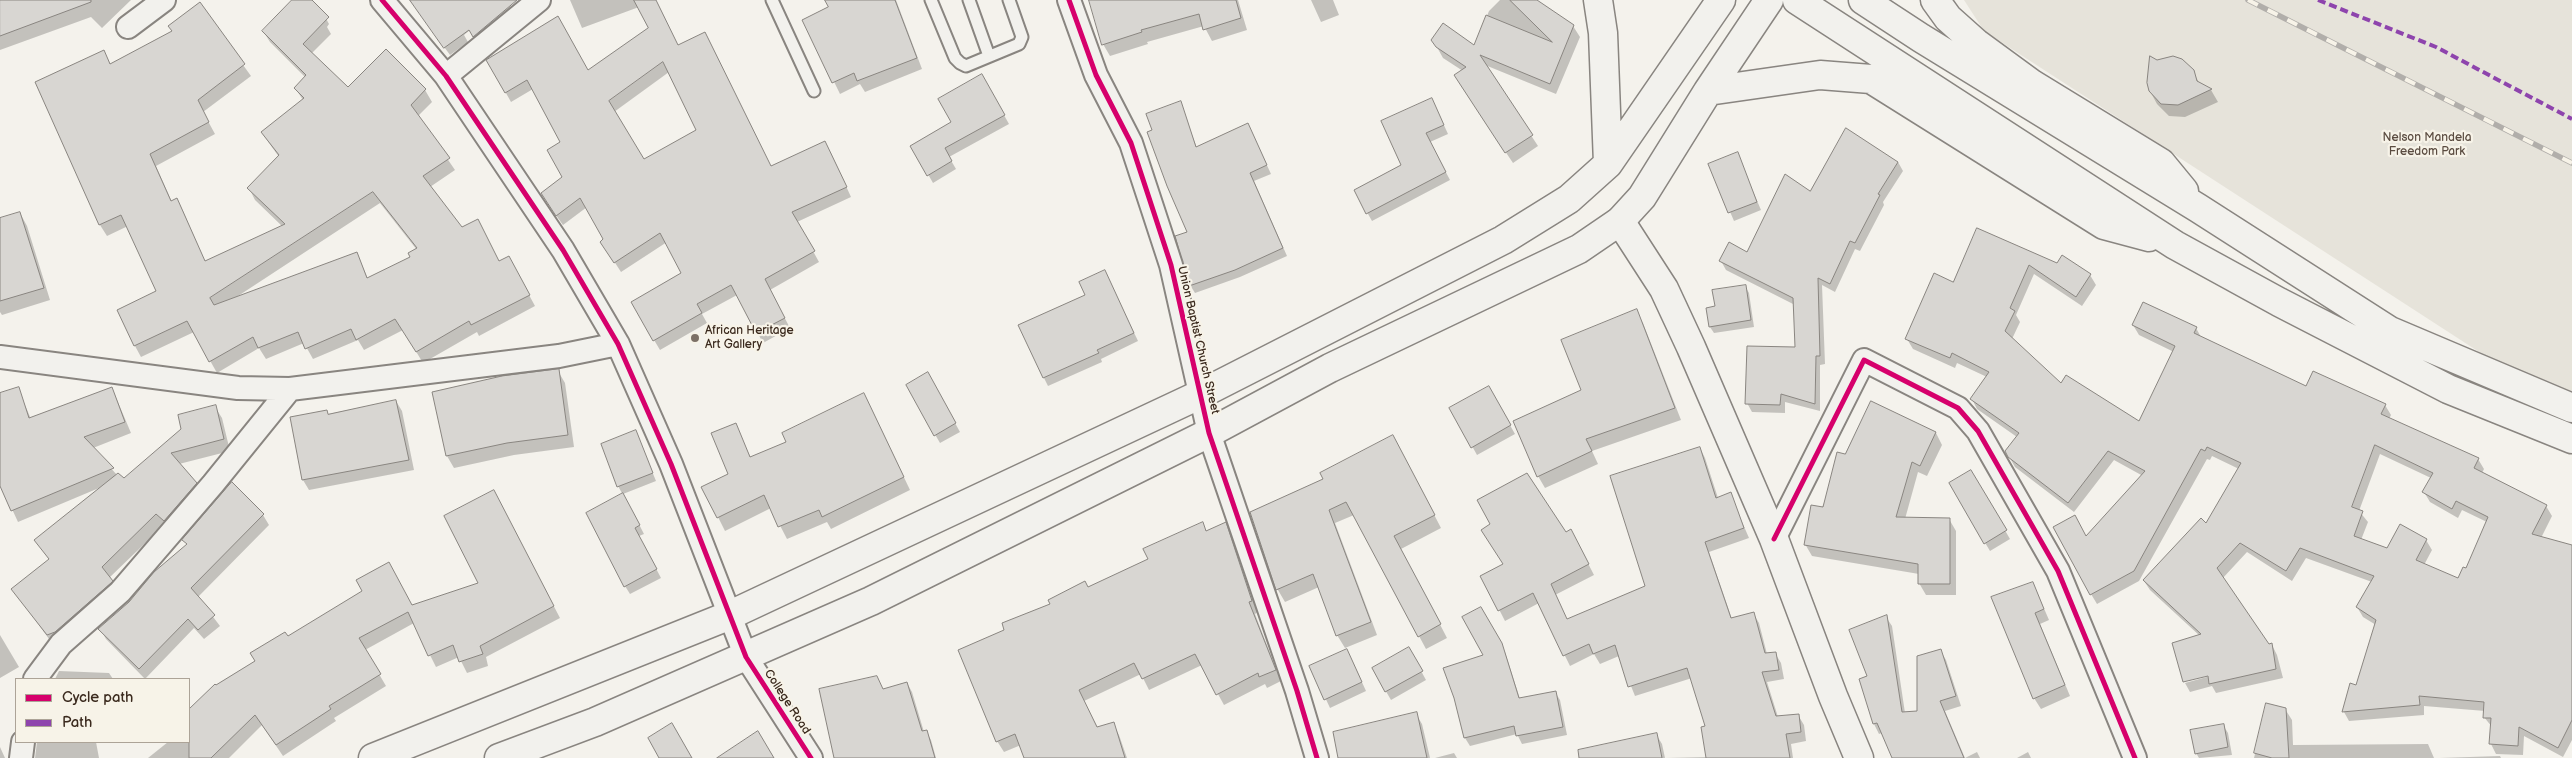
<!DOCTYPE html>
<style>
body{margin:0}
#map{position:relative;width:2572px;height:758px;overflow:hidden;background:#f4f2ec;font-family:"Balsamiq Sans",sans-serif}
canvas{display:block}
.legend{position:absolute;left:15px;top:678px;width:175px;height:65px;box-sizing:border-box;background:#f7f3e8;border:1px solid #aca397;margin:0;padding:6px 9px;list-style:none;font-size:15px;color:#3b2a1e}
.legend li{display:flex;align-items:center;gap:10px;height:25px}
.legend b{width:25px;border:1px solid #aca397}
</style>
<div id="map">
<canvas width="2572" height="758"></canvas>
<ul class="legend">
<li><b style="height:6px;background:#d6006c"></b>Cycle path</li>
<li><b style="height:6px;background:#8e44ad"></b>Path</li>
</ul>
</div>
<script>
const ctx = document.querySelector('canvas').getContext('2d');
ctx.lineJoin = 'round';
function fill(path, color) { ctx.fillStyle = color; ctx.fill(path, 'evenodd'); }
function trace(path, color, width, dash) { ctx.strokeStyle = color; ctx.lineWidth = width; ctx.lineCap = dash ? 'butt' : 'round'; ctx.setLineDash(dash || []); ctx.stroke(path); }
function drawText(font, color, halo, rows, align = 'center') {
  ctx.font = font + ' "Balsamiq Sans",sans-serif'; ctx.lineWidth = 4.5; ctx.setLineDash([]); ctx.textBaseline = 'middle'; ctx.strokeStyle = halo; ctx.fillStyle = color; for (const [text, x, y, turn = 0] of rows) {
    ctx.save(); ctx.translate(x, y); ctx.rotate((+turn || 0) * Math.PI / 180); ctx.textAlign = isNaN(turn) ? turn : align; if (halo) ctx.strokeText(text, 0, 0); ctx.fillText(text, 0, 0); ctx.restore();
  }
}
const green = new Path2D(`
 M1964 0H2572V399L2490 359 1984 31Z`);
const shadow = new Path2D(`
 M0 0H131L102 28 91 17 0 50Z
 M294 0H310L323 13 329 24 327 27 331 34 311 54 348 89 386 51 425 90 432 102 418 116 455 170 430 187 462 228 478 220 499 262 515 269 535 306 479 336 477 332 423 363 403 330 364 350 358 340 313 359 304 343 266 359 259 348 217 373 194 332 141 357 135 346 157 292 128 226 107 236 100 225 37 82 104 52 111 65 173 32 199 4 251 76 203 112 215 134 156 166 172 202 177 200 183 211 205 262 283 227 255 200 249 188 279 157 262 133 303 100 295 88 305 77 270 42 263 31ZM380 203 417 250 412 257 368 279 357 253 235 298Z
 M410 0H509L493 13 512 6 516 13 478 44 470 30 464 35 468 42 450 55Z
 M570 0H655L678 46 771 167 831 153 851 197 797 222 819 262 770 290 790 328 763 343 737 295 702 314 707 323 660 350 632 303 683 273 667 242 621 272 608 252 605 240 587 207 563 225 548 204 564 177 562 142 533 89 511 102 488 61 588 72 649 28 639 7 582 28ZM669 72 698 130 643 161 614 112Z
 M827 0H896L922 69 865 92 860 84 840 94 804 20 830 8Z
 M1090 0H1238L1247 30 1212 41 1204 26 1147 42 1148 44 1110 56 1103 44Z
 M1311 0H1333L1339 15 1321 22Z
 M1500 0H1529L1573 26 1580 37 1556 94 1485 65 1538 146 1513 163 1462 87 1463 71 1443 58 1433 40 1474 47 1489 11Z
 M2193 71 2200 85 2211 90 2218 102 2185 117 2169 116 2157 104 2150 91Z
 M982 76 1009 124 949 157 956 169 933 183 912 146 952 123Z
 M1432 99 1448 134 1430 142 1450 180 1372 221 1355 191 1403 166Z
 M1180 103 1197 148 1252 133 1271 174 1254 181 1287 256 1240 277 1195 293 1190 285Z
 M1737 154 1761 210 1734 221 1710 165Z
 M1898 162 1903 171 1883 202 1884 205 1860 251 1855 249 1835 292 1822 285 1825 364 1820 365V411L1785 402V413L1752 412 1747 403 1796 348 1795 305 1726 270 1721 261 1747 253 1811 192Z
 M20 213 27 226 50 300 2 315 0 312V220Z
 M1978 229 2057 265 2063 257 2090 275 2096 285 2082 306 2034 274 2016 315 2020 322 2012 339 2061 385 2140 423 2174 352 2139 335 2133 325 2196 328 2201 337 2307 387 2385 405 2391 415 2389 419 2478 459 2484 469 2482 473 2546 506 2552 516 2541 538 2572 547V740L2563 757 2524 736 2523 755 2496 754 2491 744 2492 727 2484 717 2485 711 2424 706V715L2349 721 2344 712 2357 686 2376 625 2363 617 2357 607 2372 582 2306 558 2292 581 2247 552 2222 579 2268 645H2272L2277 655 2283 678 2216 693 2212 686 2190 692 2185 683 2214 675 2213 673 2184 681V683L2173 644 2200 636 2150 590 2144 581 2207 525 2239 469 2212 456 2210 460 2207 459 2139 581 2097 604 2091 594 2086 537 2143 476 2114 460 2074 512 2015 467 2006 451 2017 437 1977 409 1972 399 1987 377 1957 363 1955 368 1913 349 1907 339 1954 283ZM2380 454 2431 478 2424 492 2430 502 2458 518 2462 510 2487 522 2466 570 2459 580 2424 565 2432 550 2426 540 2388 550 2361 540 2368 522 2359 511Z
 M1109 280 1138 341 1101 359 1102 362 1048 386 1044 378 1086 296Z
 M1745 286 1749 293 1754 327 1714 333 1710 327 1716 307Z
 M1636 311 1643 323 1681 420 1592 451 1598 464 1545 488 1538 476 1582 390Z
 M558 371 565 383 574 447 514 455 454 468 447 456Z
 M928 374 960 432 940 443 907 386Z
 M112 388 131 433 93 448 117 475 124 480 215 407 222 418 230 451 179 464 202 495 164 525 109 578 118 593 54 646 13 589 50 561 36 540 99 488 18 522 0 483V394L18 389 31 419Z
 M1489 388 1515 434 1477 455 1451 408Z
 M396 401 402 411 414 470 309 490 303 480 291 418 329 416Z
 M1871 402 1936 433 1942 445 1927 476 1918 472 1905 519H1949L1956 531V595H1926L1919 583V574L1812 556 1805 544Z
 M871 408 910 490 831 529 827 522 787 539 771 508 725 531 703 487 729 474 735 425 751 458Z
 M636 432 656 481 623 494 628 503 644 534 639 536 661 578 630 594 625 586 623 495 618 486Z
 M1700 448 1705 458 1718 498 1730 494 1749 538 1709 552 1732 619 1753 613 1759 623 1767 654 1775 653 1781 663 1784 679 1767 682 1778 717 1798 715 1804 725 1806 741 1791 744 1793 758H1609L1656 734 1662 744 1665 758 1707 757V727L1692 678 1635 696 1619 656 1600 664 1594 654 1570 666 1539 603 1505 621 1482 576 1565 533 1576 540 1594 575 1555 595 1567 620 1647 587Z
 M1400 449 1441 528 1401 549 1447 638 1426 649 1354 515 1335 523 1377 635 1345 648 1337 635 1319 587 1285 602 1278 590 1251 512Z
 M1971 472 2010 539 1990 551 1950 484Z
 M500 503 560 618 486 657 488 666 467 673 459 657 436 667 414 623 365 650 386 686 334 718 336 721 283 756 262 725 229 758H148L168 742H189V711L215 686 256 661 287 638 412 606 480 584Z
 M263 515 269 525 198 597 220 626 204 639 194 628 145 679 106 639 100 629 187 545 184 540Z
 M1202 524 1207 532 1225 524 1232 535 1258 612 1255 614 1281 681 1267 688 1265 684 1224 705 1202 665 1149 690 1141 674 1084 701 1098 728 1113 723 1119 735 1127 758H1025L1021 745 1004 752 997 741 1006 631 1150 560Z
 M2033 583 2049 620 2040 624 2070 696 2041 709 2034 698Z
 M1480 609 1505 652 1520 699 1555 692 1560 700 1567 735 1522 744 1517 734 1470 746 1465 738 1455 698 1485 656Z
 M1886 617 1892 626 1905 713 1918 712 1940 650 1946 660 1961 706 1945 711 1965 758 1977 752 1980 758H1893L1882 733 1879 734 1874 724 1869 677Z
 M0 635 19 667 0 678Z
 M1409 649 1426 680 1391 700 1373 669Z
 M1351 658 1366 691 1330 708 1311 667Z
 M59 671 109 673 113 679H55Z
 M907 683 912 692 924 732 926 731 931 740 936 758H841L883 690Z
 M2267 704 2285 709 2292 720 2293 745 2428 744 2434 758H2254Z
 M1416 714 1422 724 1430 758H1340Z
 M2223 725 2228 733 2232 755 2199 758 2196 753Z
 M37 742H96L99 758H35Z
 M0 747 5 758H0Z
 M2028 752 2031 758H2017Z
 M1454 753 1457 758H1435Z
 M2500 756 2501 758H2439Z`);
const building = new Path2D(`
 M0 0H91V2L0 36Z
 M292 0H312L329 17 303 44 348 87 386 49 426 89 411 105 450 158 423 176 462 227 478 219 499 261 509 256 530 295 471 325 469 321 416 352 395 319 356 340 351 329 305 349 298 332 258 348 253 337 209 362 187 321 134 346 117 310 156 291 121 215 99 225 35 82 104 50 110 64 172 31 168 26 200 2 245 64 198 100 209 122 150 154 171 201 177 198 205 261 285 224 247 188 279 155 261 132 304 98 294 88 306 75 262 31ZM373 192 417 248 408 253 410 257 367 278 357 252 214 305 210 298Z
 M410 0H517L473 37 469 30 444 48Z
 M634 0H656L678 45 705 32 771 166 825 141 847 187 792 212 815 251 765 279 785 318 756 333 731 285 697 304 702 313 653 341 631 302 681 273 660 233 614 263 600 242 603 239 580 198 556 216 541 193 562 177 547 150 560 142 527 80 505 93 486 60 558 16 588 70 648 28ZM663 62 696 130 644 159 609 101Z
 M825 0H895L917 58 857 81 854 73 832 83 802 20 828 7Z
 M1089 0H1236L1241 18 1203 30 1199 14 1141 30 1142 32 1102 45Z
 M1510 0H1537L1574 25 1550 84 1480 55 1533 135 1505 153 1454 75 1466 67 1436 47 1431 40 1443 23 1474 45 1486 15 1552 42Z
 M2150 56 2157 60 2173 56 2182 59 2194 70 2197 81 2212 89 2178 105 2161 104 2149 91 2147 83Z
 M982 74 1005 115 945 148 952 161 927 176 910 146 951 122 938 99Z
 M1432 98 1444 125 1426 133 1446 172 1366 214 1354 190 1401 165 1381 121Z
 M1181 101 1196 147 1248 123 1267 165 1250 173 1283 248 1235 270 1189 286 1175 236 1187 232 1167 186 1147 132 1152 130 1146 114Z
 M1846 128 1898 162 1878 194 1880 195 1855 243 1850 241 1830 284 1818 278 1820 356H1816L1815 404 1781 394 1780 405 1745 404 1747 346 1795 347 1793 298 1719 261 1729 242 1747 252 1785 174 1810 191Z
 M1738 152 1757 202 1728 213 1708 164Z
 M20 212 44 288 0 301V218Z
 M1977 228 2057 263 2062 255 2091 274 2076 297 2029 265 2010 308 2015 311 2005 331 2061 383 2066 375 2139 421 2175 346 2132 325 2143 302 2197 327 2194 333 2306 386 2313 371 2386 404 2381 414 2479 458 2474 468 2547 505 2532 534 2572 545V720L2558 748 2519 727 2518 746 2489 744 2491 718H2483L2484 702 2419 696 2420 705 2342 712 2350 683 2356 685 2376 620 2356 607 2374 576 2300 548 2286 571 2240 543 2217 568 2269 644 2272 643 2276 669 2209 684 2208 676 2183 682 2172 643 2201 634 2143 580 2201 518 2206 523 2241 463 2207 447 2205 451 2201 449 2134 571 2090 595 2053 527 2075 515 2086 536 2145 471 2108 451 2068 503 2008 457 2005 451 2019 433 1970 399 1989 372 1952 353 1950 358 1905 339 1934 273 1953 282ZM2375 445 2433 473 2422 492 2452 509 2456 501 2488 517 2466 568 2463 567 2458 578 2416 560 2427 539 2400 524 2387 548 2354 536 2363 511 2352 507Z
 M1105 270 1134 333 1097 350 1099 353 1043 378 1018 325 1085 295 1079 282Z
 M1746 285 1751 320 1709 327 1706 308 1715 306 1712 290Z
 M1637 309 1675 408 1586 439 1592 451 1537 477 1513 421 1581 390 1561 340Z
 M559 369 568 435 507 443 446 456 432 392 502 376Z
 M928 372 956 423 934 436 906 385Z
 M1489 386 1511 425 1471 448 1449 408Z
 M19 387 29 418 112 387 125 422 84 437 114 468 11 511 0 486V393Z
 M864 393 904 477 822 517 819 510 778 527 764 495 717 518 701 487 728 474 711 433 736 423 750 457 786 442 782 433Z
 M396 400 409 460 302 480 290 417 327 410 328 414Z
 M1871 401 1936 432 1920 466 1912 462 1896 517 1950 518V584H1918V564L1804 545 1811 505 1823 507 1837 452 1845 454Z
 M216 405 224 439 171 453 197 483 164 521 156 514 102 567 113 581 111 583 55 632 47 635 11 589 49 559 34 540 118 473 124 478 181 429 178 415Z
 M636 430 653 473 617 487 601 444Z
 M1393 435 1435 515 1394 536 1441 624 1418 637 1346 502 1329 510 1371 622 1336 636 1313 574 1276 590 1250 512 1323 479 1320 473Z
 M1700 447 1716 498 1731 492 1744 528 1705 542 1731 618 1754 612 1765 653 1776 652 1779 670 1762 672 1776 716 1799 714 1801 732 1786 734 1790 758H1706L1701 727 1705 726 1687 668 1628 687 1615 645 1593 654 1589 644 1563 656 1533 593 1498 611 1480 576 1503 564 1481 530 1490 524 1477 500 1527 473 1566 532 1571 529 1589 564 1551 584 1567 619 1645 586 1610 476Z
 M1971 470 2007 530 1984 544 1949 483Z
 M232 482 264 514 191 588 215 615 198 630 188 619 139 669 98 629 129 602 154 572 187 544 182 540Z
 M494 490 554 606 480 646 483 654 459 662 453 645 428 656 408 612 359 638 381 674 329 706 331 709 276 745 255 715 211 758H189V709L215 684 216 685 255 661 250 653 285 632 288 636 362 591 356 580 389 562 412 605 478 583 444 516Z
 M623 493 640 525 635 528 657 569 624 587 586 513Z
 M1203 522 1206 531 1226 522 1252 601 1249 602 1276 670 1259 677 1258 673 1216 695 1195 654 1142 679 1134 663 1079 690 1097 727 1114 722 1125 758H1024L1015 734 996 742 958 650 1004 630 1002 623 1050 604 1048 600 1085 581 1088 587 1148 559 1143 549Z
 M2033 582 2044 609 2035 613 2065 685 2033 699 1991 597Z
 M1481 607 1502 643 1519 698 1556 691 1563 727 1516 736 1514 726 1464 738 1454 698 1443 668 1483 655 1462 617Z
 M1887 615 1902 712 1917 711V656L1941 649 1956 696 1940 701 1964 758H1892L1877 723 1873 724 1859 679 1867 676 1849 630Z
 M1409 647 1423 671 1385 692 1372 668Z
 M1347 649 1362 682 1324 700 1309 666Z
 M877 676 883 689 907 682 922 731 927 730 935 758H834L819 689Z
 M2266 703 2286 708 2289 758H2272L2254 753Z
 M1417 712 1427 758H1338L1333 732Z
 M672 723 692 758H659L648 738Z
 M2224 724 2228 747 2195 754 2190 730Z
 M758 731 774 758H717Z
 M1657 733 1662 758H1579L1578 750Z`);
const service = new Path2D(`
 M772 0 814 91
 M931 0 955 58 960 63 966 66 1019 44 1022 37 1009 0
 M969 0 989 56`);
const minor = new Path2D(`
 M382 0 446 76 563 250 618 344 671 464 746 657 811 758
 M1069 0 1096 75 1131 143 1154 213 1171 265 1209 433 1297 691 1317 758
 M128 27 164 0
 M446 76 539 0
 M0 357 238 388 290 389 559 356 618 344
 M1774 539 1864 360 1958 408 1978 431 2058 571 2135 758
 M35 679 61 644 120 592 213 484 290 389
 M21 758 23 742`);
const tertiary = new Path2D(`
 M1620 221 1664 289 1691 347 1774 539 1833 696 1859 758`);
const primary = new Path2D(`
 M1598 0 1603 33 1608 164
 M1797 0 2175 245 2279 302 2448 389 2572 439
 M1863 0 1921 38 2198 208 2390 331 2572 408
 M1935 0 1948 18 1976 43 2032 84 2161 163 2184 191
 M1708 91 1820 75 1871 79 2104 225 2149 237
 M373 758 728 616 1199 395 1503 240 1569 199 1608 164 1721 0
 M499 758 595 722 871 601 1209 433 1330 368 1579 249 1620 221 1642 197 1708 91 1769 0`);
const rail = new Path2D(`
 M2248 0 2572 163`);
const quiet = new Path2D(`
 M2318 0 2436 47 2572 119`);
const cycleway = new Path2D(`
 M382 0 446 76 563 250 618 344 671 464 746 657 811 758
 M1069 0 1096 75 1131 143 1154 213 1171 265 1209 433 1297 691 1317 758
 M1774 539 1864 360 1958 408 1978 431 2058 571 2135 758`);
const markers = [
 [695,338,5,"#7c7066"]
];
const parkNames = [
 ["Nelson Mandela",2427,138],
 ["Freedom Park",2427,152]
];
const poiNames = [
 ["African Heritage",705,331],
 ["Art Gallery",705,345]
];
const streetNames = [
 ["Union Baptist Church Street",1198,340,77],
 ["College Road",787,702,57]
];
fill(green, '#e6e3da');
fill(shadow, '#0003');
fill(building, '#d8d6d2');
trace(building, '#898580', 1);
trace(service, '#898580', 15);
trace(minor, '#898580', 26);
trace(tertiary, '#898580', 31);
trace(primary, '#898580', 31);
trace(service, '#f2f1ed', 11);
trace(minor, '#f2f1ed', 22);
trace(tertiary, '#f2f1ed', 28);
trace(primary, '#f2f1ed', 28);
trace(rail, '#b1aeaa', 5.5);
trace(rail, '#f7f3e8', 4, [11]);
trace(quiet, '#8e44ad', 4, [8, 4]);
trace(cycleway, '#d6006c', 5);
for (const [x, y, r, color] of markers) { const dot = new Path2D(); dot.arc(x, y, r, 0, 2 * Math.PI); ctx.fillStyle = color; ctx.fill(dot); trace(dot, '#f7f3e8', 2); }
drawText('12px', '#5b4c41', '#f7f3e8', parkNames);
drawText('12px', '#3b2a1e', '#f7f3e8', poiNames, 'left');
drawText('12px', '#3b2a1e', '#f7f3e8', streetNames);
</script>
